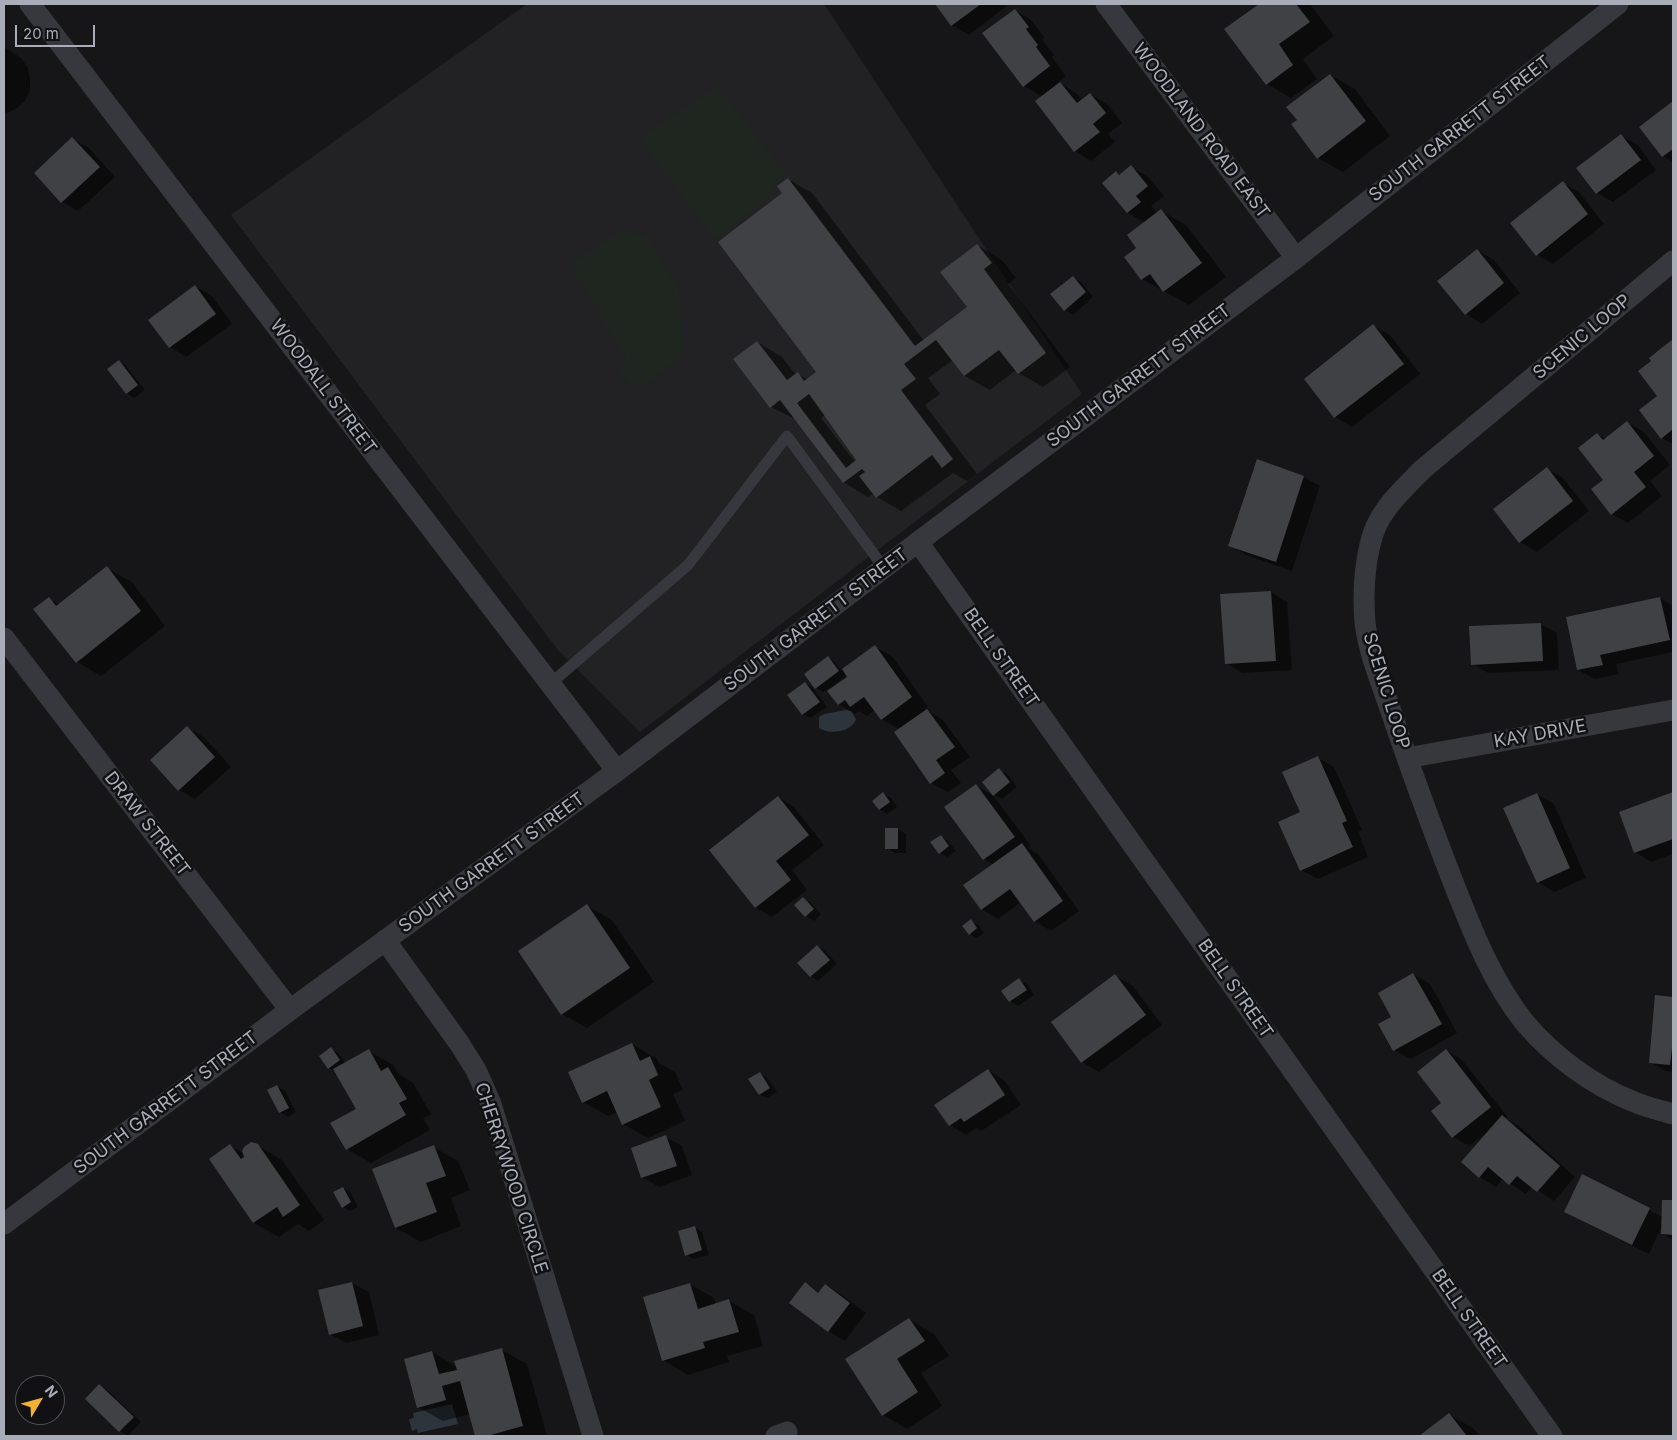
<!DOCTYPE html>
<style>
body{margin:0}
#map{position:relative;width:1677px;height:1440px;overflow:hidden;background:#161618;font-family:Inter,sans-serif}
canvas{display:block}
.frame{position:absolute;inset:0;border:5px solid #a8adb8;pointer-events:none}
.north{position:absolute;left:15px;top:1375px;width:50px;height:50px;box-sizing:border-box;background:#111113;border:1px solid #4d4f55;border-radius:50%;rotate:53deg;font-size:14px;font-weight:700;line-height:20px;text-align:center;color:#a8adb8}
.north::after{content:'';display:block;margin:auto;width:18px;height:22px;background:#f2b134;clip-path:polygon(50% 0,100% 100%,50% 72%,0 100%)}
.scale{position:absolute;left:15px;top:25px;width:80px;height:22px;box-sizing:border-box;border:2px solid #a8adb8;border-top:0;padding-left:6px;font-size:15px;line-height:18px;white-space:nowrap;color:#a8adb8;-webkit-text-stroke:4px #111113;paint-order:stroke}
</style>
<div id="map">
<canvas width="1677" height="1440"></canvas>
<div class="frame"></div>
<div class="north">N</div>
<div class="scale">20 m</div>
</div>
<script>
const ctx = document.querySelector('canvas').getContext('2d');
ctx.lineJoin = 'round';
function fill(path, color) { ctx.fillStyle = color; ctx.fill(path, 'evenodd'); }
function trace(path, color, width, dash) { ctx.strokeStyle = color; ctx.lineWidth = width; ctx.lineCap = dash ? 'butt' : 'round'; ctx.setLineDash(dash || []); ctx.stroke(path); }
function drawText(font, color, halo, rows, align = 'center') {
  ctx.font = font + ' Inter,sans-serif'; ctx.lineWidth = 5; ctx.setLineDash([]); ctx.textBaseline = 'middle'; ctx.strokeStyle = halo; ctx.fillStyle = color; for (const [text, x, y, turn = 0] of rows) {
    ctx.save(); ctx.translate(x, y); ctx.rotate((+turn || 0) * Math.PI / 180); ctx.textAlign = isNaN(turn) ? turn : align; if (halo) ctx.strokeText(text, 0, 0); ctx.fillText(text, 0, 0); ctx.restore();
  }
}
const built = new Path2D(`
 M527 4H824L1082 394 640 732 558 650 231 215Z`);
const green = new Path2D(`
 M717 86 786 175 773 185 777 192 715 239 639 139Z
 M622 231 646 236 678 288 684 354 644 386 630 384 619 370 626 356 598 313 599 309 573 271 574 261Z`);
const water = new Path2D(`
 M846 710 851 711 856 719C852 732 829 735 819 728V717L824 714Z
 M452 1404 458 1424 418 1433 417 1429 412 1431 409 1419 414 1418 413 1413Z`);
const shadow = new Path2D(`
 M936 4H1009L969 35 952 25Z
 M1261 4H1310L1334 36 1303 59 1317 79 1291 98 1267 84 1226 30Z
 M1015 10 1031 20 1044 37 1042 39 1054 55 1052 57 1066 76 1058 82 1076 93 1082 100 1090 94 1107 104 1122 123 1108 134 1115 142 1091 161 1075 151 1043 97 1024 86 984 34Z
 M4 47 21 58 28 68 30 79V90L25 101 16 109 4 114Z
 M1330 75 1355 89 1390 136 1343 172 1318 158 1298 120Z
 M1673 102V162L1663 156 1641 128Z
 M1622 136 1638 145 1656 170 1613 202 1597 193Z
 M72 139 89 148 115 177 78 211 62 202Z
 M1131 167 1147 176 1164 196 1151 206 1158 213 1161 211 1186 225 1226 277 1189 305 1142 279 1138 248 1145 223 1127 212 1116 173 1121 175Z
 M788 179 812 193 924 341 969 307 977 245 1002 260 1016 278 1008 284 1070 367 1043 387 1019 373 1016 370 990 390 965 376 953 360 928 378 940 394 925 405 977 474 967 481 953 473 901 511 877 497 874 493 868 497 843 482 797 420 771 407 757 342 782 357 796 375 798 374 808 380 818 372 784 194ZM825 415 858 460 855 462 821 418Z
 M1563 183 1579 192 1604 224 1553 264 1537 255Z
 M1477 250 1494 260 1520 293 1482 324 1466 314Z
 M1073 277 1081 282 1093 297 1073 315 1065 310Z
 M195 286 212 296 232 324 186 357 170 347Z
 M1373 326 1390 335 1420 374 1352 427 1335 417 1305 379Z
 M1673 341V444L1662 438 1659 397 1653 361 1650 358Z
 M119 361 126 366 145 390 134 398 126 393Z
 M1627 422 1644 432 1670 465 1650 481 1662 496 1628 523 1612 514 1597 434 1606 439Z
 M1258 461 1304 477 1320 486 1292 571 1246 555 1230 545Z
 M1547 469 1563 478 1589 511 1537 552 1520 542 1495 509Z
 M107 568 132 582 165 626 101 676 77 662 49 599 60 605Z
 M1271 592 1287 602 1292 670 1242 673 1226 663Z
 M1660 598 1673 606V652L1616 664 1619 674 1595 679 1578 670Z
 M1540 624 1557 633 1559 670 1488 673 1472 664Z
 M875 647 892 656 928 707 925 709 943 720 970 757 951 770 961 783 948 792 931 783 900 730 881 719 875 710 867 716 859 711 855 714 839 704 849 677 847 675 824 692 816 688 828 657 835 662 842 671Z
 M805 683 813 688 827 707 810 718 803 714Z
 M187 728 204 737 231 767 195 799 179 790Z
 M1318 758 1334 767 1362 830 1358 832 1368 857 1318 879 1301 870 1302 813Z
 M999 770 1007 774 1017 787 1002 799 994 795Z
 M976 786 993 795 1031 846 1028 848 1038 854 1079 911 1051 931 1035 921 1021 902 998 919 981 909 994 865 984 859 946 808Z
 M883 794 891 798 897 807 887 814 879 809Z
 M1537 794 1554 804 1586 878 1554 892 1538 882Z
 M1673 794V854L1651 862 1635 852 1621 812Z
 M778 797 794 807 824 845 792 870 807 890 772 917 756 908 711 850Z
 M898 829 906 834V853H895L887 848Z
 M941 837 948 841 956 851 947 857 940 853Z
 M803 899 811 903 821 914 814 921 806 916 796 905Z
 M587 906 612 920 654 982 587 1028 562 1014Z
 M971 921 979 925 984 933 977 938 969 934Z
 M818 946 825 951 837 964 818 981 811 976Z
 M1413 974 1430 984 1457 1033 1411 1059 1394 1050 1393 1018Z
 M1115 976 1132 985 1162 1025 1099 1072 1082 1062 1052 1023Z
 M1019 980 1027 984 1034 995 1018 1006 1010 1001Z
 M1656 996 1673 998V1072L1666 1071 1650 1062Z
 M632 1044 657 1059 659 1063 675 1072 683 1090 673 1094 685 1121 648 1138 623 1124 618 1112 608 1116 583 1102Z
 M331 1049 338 1053 346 1064 369 1051 393 1065 399 1074 413 1083 431 1114 423 1118 430 1130 371 1163 347 1149 358 1110 336 1072 329 1068Z
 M1446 1050 1462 1060 1507 1116 1505 1118 1519 1126 1575 1177 1554 1201 1532 1187 1526 1194 1503 1179 1496 1187 1480 1177 1488 1132 1469 1146 1453 1137 1443 1103Z
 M988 1070 1004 1080 1021 1105 981 1131 976 1128 966 1135 950 1125Z
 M760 1073 767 1078 777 1092 767 1098 759 1094Z
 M277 1086 285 1091 296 1112 288 1117 280 1112Z
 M666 1137 682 1146 692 1175 659 1187 642 1177Z
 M257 1145 282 1160 324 1220 309 1231 298 1224 279 1237 254 1223 211 1159 230 1146 243 1153Z
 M433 1147 458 1161 470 1190 451 1198 461 1226 421 1242 396 1228 374 1170Z
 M1583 1176 1663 1217 1664 1201H1673V1240L1662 1234V1226L1649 1254 1565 1212Z
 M343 1188 351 1193 358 1207 350 1211 343 1207Z
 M694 1227 702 1232 709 1255 694 1259 686 1255Z
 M352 1283 369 1292 379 1335 346 1343 330 1334Z
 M690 1284 714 1298 716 1304 729 1301 754 1315 763 1346 727 1356 729 1362 688 1375 663 1360Z
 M805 1284 820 1294 826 1285 842 1295 866 1313 845 1341 828 1331Z
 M909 1319 934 1334 949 1356 921 1373 942 1406 907 1429 883 1415 847 1360Z
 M502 1350 527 1364 547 1436H476L470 1414 443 1421 418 1407 432 1352 457 1367Z
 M100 1386 107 1390 141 1422 128 1436 120 1431 87 1399Z
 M1449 1414 1474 1429 1480 1436H1421Z`);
const building = new Path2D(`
 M935 4H981L951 26Z
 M1259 4H1296L1310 22 1279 44 1293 65 1266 85 1224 29Z
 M1015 9 1029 27 1026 29 1038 45 1036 47 1050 66 1023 87 982 33Z
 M1330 74 1366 121 1317 159 1291 124 1297 120 1286 107Z
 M1060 82 1077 103 1090 93 1106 113 1093 124 1100 132 1074 152 1035 101Z
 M1673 101V149L1662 157 1639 127Z
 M1621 134 1641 160 1596 194 1576 168Z
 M72 137 100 167 61 203 34 173Z
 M1131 165 1148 186 1136 196 1141 202 1127 213 1102 183 1116 171 1119 175Z
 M788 178 915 346 967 307 940 272 977 244 992 263 984 269 1046 353 1018 374 999 350 964 376 936 340 904 364 916 379 901 390 953 459 942 468 932 455 876 498 859 476 865 472 862 469 843 483 780 400 770 408 733 359 757 341 787 380 798 372 804 381 816 372 718 242 782 193 777 186ZM809 394 856 460 846 468 797 403Z
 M1563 181 1588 214 1536 256 1510 223Z
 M1161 209 1202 263 1163 292 1150 274 1141 280 1124 257 1136 248 1127 235Z
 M1477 249 1504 283 1465 315 1437 281Z
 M1073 276 1086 292 1064 311 1050 294Z
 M195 285 216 314 169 348 148 320Z
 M1373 324 1404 364 1334 418 1304 379Z
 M1673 339V429L1661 439 1639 410 1657 396 1638 371 1651 361 1649 358Z
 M119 360 138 385 126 394 107 369Z
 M1627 421 1654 456 1634 472 1646 487 1611 515 1591 489 1603 480 1578 448 1597 433 1603 440Z
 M1257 459 1304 476 1276 562 1228 546Z
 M1547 467 1573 501 1519 543 1493 509Z
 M107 566 141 611 76 663 33 609 49 597 56 606Z
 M1271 591 1276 661 1225 664 1220 594Z
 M1660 597 1670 640 1600 655 1603 665 1577 670 1566 617Z
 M1541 623 1543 661 1471 665 1469 626Z
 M875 645 912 697 881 720 864 697 850 707 845 700 838 705 827 691 847 677 842 669Z
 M828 656 839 671 815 689 804 674Z
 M805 682 820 702 802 715 787 695Z
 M927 709 955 747 936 760 945 773 930 784 894 732Z
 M187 726 215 757 178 791 150 760Z
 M1318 756 1347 821 1342 823 1353 847 1300 871 1278 822 1300 812 1282 772Z
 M999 768 1010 782 993 796 982 782Z
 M976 784 1015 837 983 860 944 807Z
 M883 792 890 802 879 810 872 801Z
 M1673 792V839L1634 853 1619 812Z
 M1537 793 1570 868 1537 883 1503 808Z
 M778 796 809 835 776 861 791 880 755 908 709 850Z
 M885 828H898V849H885Z
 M941 835 949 846 939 854 930 842Z
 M1022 843 1063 901 1034 922 1010 889 981 910 963 885Z
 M803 897 814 909 805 917 794 905Z
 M587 904 630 968 561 1015 518 951Z
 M971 919 977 928 969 935 962 926Z
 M817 945 830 960 810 977 797 963Z
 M1413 973 1442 1024 1393 1051 1378 1024 1391 1017 1378 993Z
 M1115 974 1146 1015 1081 1063 1051 1022Z
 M1019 978 1027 990 1009 1002 1001 991Z
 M1655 995 1673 997V1039L1670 1065 1649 1063Z
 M632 1043 640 1061 650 1056 658 1075 649 1080 661 1107 622 1125 607 1091 582 1103 568 1072Z
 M331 1047 340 1060 328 1069 319 1056Z
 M369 1049 381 1071 388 1067 407 1099 399 1103 406 1115 346 1150 330 1123 356 1109 333 1069Z
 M1446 1049 1491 1107 1452 1138 1431 1111 1441 1103 1417 1072Z
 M988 1069 1005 1095 964 1122 961 1118 949 1126 934 1105Z
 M760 1072 770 1088 759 1095 748 1079Z
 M277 1085 289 1108 279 1113 267 1090Z
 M1502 1115 1560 1166 1537 1192 1517 1176 1509 1185 1488 1167 1479 1178 1461 1162Z
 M666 1135 677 1166 641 1178 631 1148Z
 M251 1142 258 1144 300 1205 283 1217 277 1207 253 1223 209 1159 230 1144 241 1159 244 1157 242 1151 244 1147Z
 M434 1145 446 1176 426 1183 437 1212 395 1228 372 1169Z
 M1582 1174 1650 1208 1632 1245 1564 1212Z
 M343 1187 351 1202 342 1208 333 1192Z
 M1662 1200H1673V1235L1661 1234Z
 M695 1226 702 1250 685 1256 678 1231Z
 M352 1282 363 1326 329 1335 318 1290Z
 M805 1282 818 1293 825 1284 850 1303 828 1332 789 1303Z
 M690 1283 698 1309 729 1299 739 1332 703 1342 705 1348 662 1361 643 1297Z
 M909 1318 925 1341 897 1359 918 1392 882 1416 845 1359Z
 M502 1348 523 1426 487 1436H475L460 1381 442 1386 446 1400 417 1408 404 1359 432 1351 439 1374 457 1370 454 1361Z
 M99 1384 134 1417 119 1432 85 1399Z
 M1449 1413 1467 1436H1419Z`);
const service = new Path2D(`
 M550 684 688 565 787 436 884 568`);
const minor = new Path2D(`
 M30 4 617 771
 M1106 4 1296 258
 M1673 261 1423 469C1401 491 1376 513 1370 545 1364 570 1363 598 1365 623 1369 655 1383 687 1393 717 1410 768 1429 819 1448 869 1469 922 1489 978 1525 1023 1553 1056 1592 1085 1632 1101 1645 1107 1660 1110 1673 1114
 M918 542 1552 1436
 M4 638 290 1010
 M1407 758 1673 710
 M385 940 459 1043 476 1070 491 1104 593 1436
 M4 1224 290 1010 617 771 918 542 1296 258 1618 4
 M776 1436 787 1432`);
const streetNames = [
 ["SOUTH GARRETT STREET",1460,129,-38],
 ["WOODLAND ROAD EAST",1201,131,53],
 ["SCENIC LOOP",1582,337,-40],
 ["SOUTH GARRETT STREET",1139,376,-37],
 ["WOODALL STREET",323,387,53],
 ["SOUTH GARRETT STREET",816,620,-37],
 ["BELL STREET",1001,658,55],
 ["SCENIC LOOP",1386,691,73],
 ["KAY DRIVE",1540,734,-10],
 ["DRAW STREET",147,824,52],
 ["SOUTH GARRETT STREET",492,863,-36],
 ["BELL STREET",1235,989,55],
 ["SOUTH GARRETT STREET",166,1103,-37],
 ["CHERRYWOOD CIRCLE",511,1178,72],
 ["BELL STREET",1469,1319,55]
];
fill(built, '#222225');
fill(green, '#1e261f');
fill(water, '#2c353c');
fill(shadow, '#0007');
fill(building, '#404145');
trace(service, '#37383d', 11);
trace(minor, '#37383d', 21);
drawText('18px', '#a8adb8', '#111113', streetNames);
</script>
